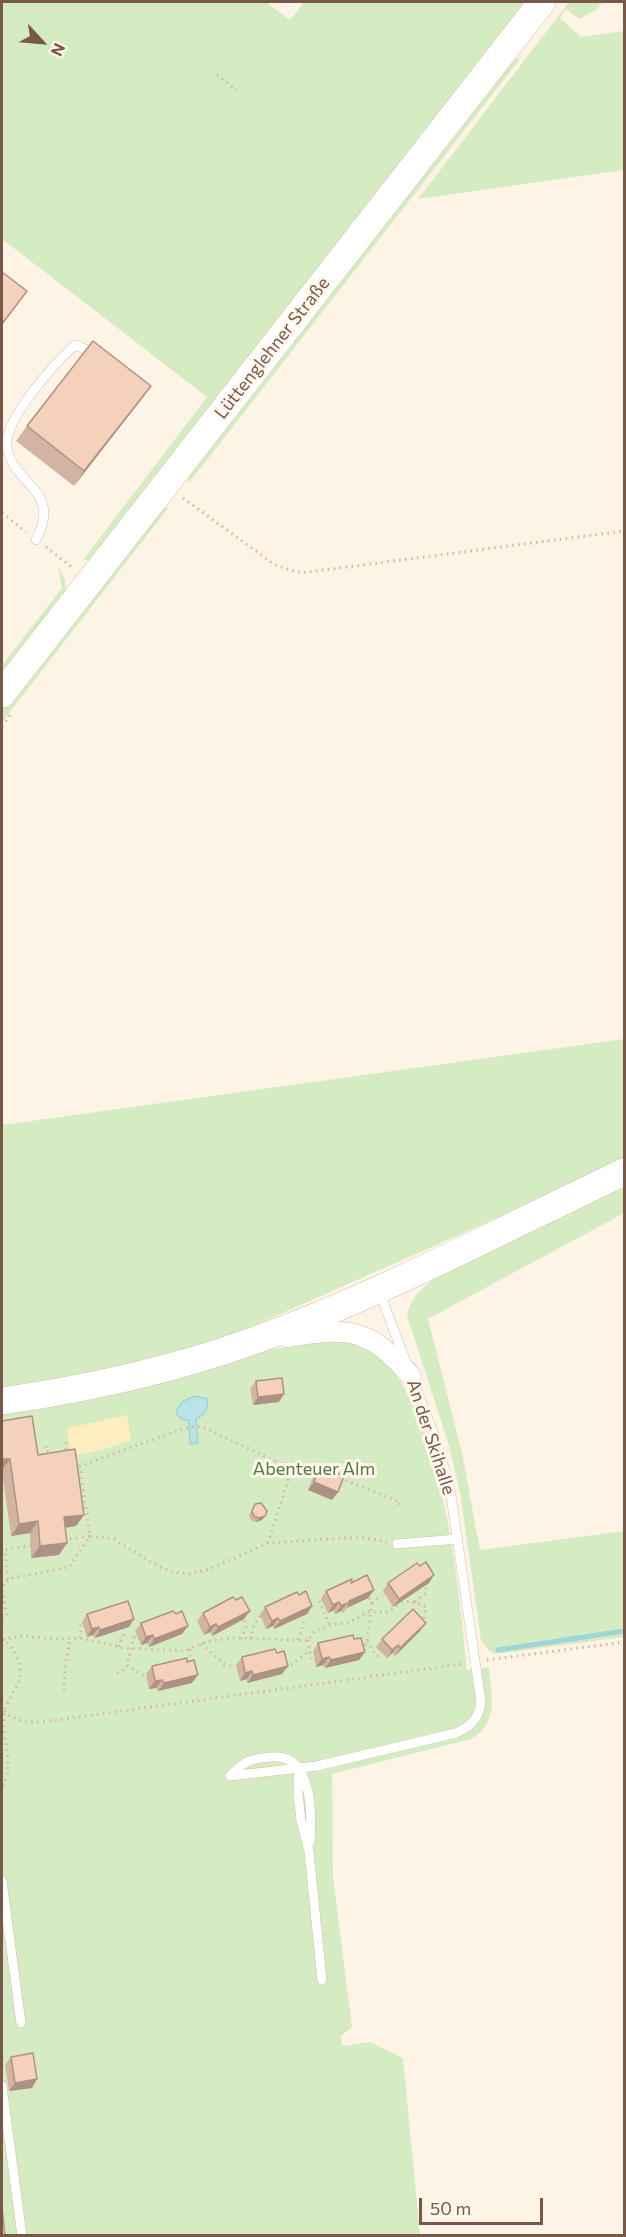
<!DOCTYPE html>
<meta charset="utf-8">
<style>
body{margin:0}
#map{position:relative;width:626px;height:2237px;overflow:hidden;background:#fdf4e6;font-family:Commissioner,sans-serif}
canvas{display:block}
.frame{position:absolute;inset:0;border:3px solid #795849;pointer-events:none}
.north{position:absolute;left:12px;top:12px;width:60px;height:60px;-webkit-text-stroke:4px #fff8ee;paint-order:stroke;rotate:116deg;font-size:16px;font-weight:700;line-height:24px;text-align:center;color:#795849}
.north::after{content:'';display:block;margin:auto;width:21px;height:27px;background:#795849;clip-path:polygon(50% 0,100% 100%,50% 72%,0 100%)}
.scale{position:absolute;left:419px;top:2198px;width:124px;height:27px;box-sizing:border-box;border:3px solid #795849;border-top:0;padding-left:8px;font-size:18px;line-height:21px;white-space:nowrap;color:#795849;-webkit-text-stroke:4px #fff8ee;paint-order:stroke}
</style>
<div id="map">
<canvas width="626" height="2237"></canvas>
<div class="frame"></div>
<div class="north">N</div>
<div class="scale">50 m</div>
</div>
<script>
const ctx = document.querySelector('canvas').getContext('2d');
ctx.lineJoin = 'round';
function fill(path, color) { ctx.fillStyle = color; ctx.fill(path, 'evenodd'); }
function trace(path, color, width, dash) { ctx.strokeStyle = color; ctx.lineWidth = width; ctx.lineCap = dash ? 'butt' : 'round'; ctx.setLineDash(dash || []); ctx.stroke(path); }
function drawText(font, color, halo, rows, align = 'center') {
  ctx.font = font + ' Commissioner,sans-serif'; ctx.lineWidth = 6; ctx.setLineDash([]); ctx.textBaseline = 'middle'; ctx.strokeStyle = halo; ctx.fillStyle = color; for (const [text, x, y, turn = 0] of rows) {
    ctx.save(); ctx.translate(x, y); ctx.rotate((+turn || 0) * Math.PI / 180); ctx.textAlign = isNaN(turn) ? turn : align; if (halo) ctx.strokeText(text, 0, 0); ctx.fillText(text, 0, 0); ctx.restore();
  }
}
const green = new Path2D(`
 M2 2H266L290 20 304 2H531L96 559 83 560 207 397 2 239Z
 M569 2H603L596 10 579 19 566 9 560 18 581 37 624 31V170L418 199Z
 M512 57 520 59 189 483 187 471Z
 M169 507 2 722V709L156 511Z
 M58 566 65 579 66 592 2 680V665L62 588Z
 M624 1039V1162L226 1338 172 1355 2 1391V1125Z
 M624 1184V1213L428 1319 462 1453 480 1550 624 1531V1637L496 1654 488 1650 481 1640 460 1492 449 1446 407 1315C411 1298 419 1290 433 1280Z
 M332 1340C344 1341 356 1341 367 1347 442 1391 459 1589 467 1670L489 1667C491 1695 500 1723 471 1739L332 1774 333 1877 352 2027 341 2036 342 2046 370 2042 403 2058 420 2235 2 2236V1412L254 1352Z`);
const sand = new Path2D(`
 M127 1415 131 1440 101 1450 71 1456 67 1431 69 1428Z`);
const water = new Path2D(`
 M197 1396 207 1399C209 1410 205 1414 196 1419L198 1443 190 1444 189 1421 182 1419 176 1414C178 1402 186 1399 197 1396Z`);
const stream = new Path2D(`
 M498 1650 624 1631`);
const path = new Path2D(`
 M217 75 237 90
 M183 498 275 565 301 573 624 531
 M2 513 26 532
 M46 547 74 569
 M2 726 10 715
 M66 1442V1452
 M46 1446V1451L55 1453
 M292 1469 310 1466 320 1470
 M340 1478 400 1502 398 1508
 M64 1540 90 1536 80 1466 185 1428 201 1426 292 1469 268 1543
 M8 1579 5 1550 34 1545
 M319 1601 330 1626
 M415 1602 426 1593V1586
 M372 1603 382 1595
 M2 1617 7 1616 2 1588 8 1579 69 1567 90 1536 114 1539 154 1564 172 1572 190 1574 210 1569 268 1543 361 1537 387 1542
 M80 1638 81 1625
 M2 1639C12 1646 19 1657 20 1670 22 1687 6 1698 4 1714 2 1739 15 1765 2 1788
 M241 1639 246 1627 244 1618
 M250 1639 254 1625 261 1615
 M3 1640 20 1636 58 1639 80 1638 123 1648 186 1651C220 1629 270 1642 308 1640L316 1630 335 1624 349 1623 367 1612H387L402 1602 411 1601 426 1607 423 1625
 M298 1640 304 1622
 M308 1640 311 1659
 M367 1641 376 1655 381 1658
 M201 1644 224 1664 234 1667
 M119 1647 125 1630
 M190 1649V1665
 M362 1651 367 1641 372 1603 369 1598
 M487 1660 624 1642
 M127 1665 144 1676
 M286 1668 310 1651
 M117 1673 126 1669 135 1634
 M64 1691 65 1666 70 1639
 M4 1711C17 1722 26 1722 42 1722L462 1664`);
const lane = new Path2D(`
 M36 540C63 488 12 486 7 446 4 419 56 362 75 345L97 354
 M379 1291 406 1362
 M397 1544 458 1539
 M299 1767 298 1794 301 1821 309 1851 322 1980
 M230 1776 317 1766 456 1733C471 1726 479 1719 481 1702L450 1489 436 1440 411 1375
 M230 1776C245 1761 248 1759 270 1757 313 1752 312 1813 310 1842
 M2 1881 21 2023
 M2 2086 22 2236`);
const street = new Path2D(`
 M287 1337C350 1327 368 1327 411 1376`);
const secondary = new Path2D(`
 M2 694 542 2
 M2 1401C86 1389 172 1370 253 1341 380 1295 502 1230 624 1172`);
const wall = new Path2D(`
 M151 386 140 401 74 486 16 441 27 426Z
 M256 1381 279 1402 253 1405 250 1389Z
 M2 1421 38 1455 84 1515 76 1526 65 1528 59 1555 31 1558 30 1533 11 1536 2 1471Z
 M320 1466 338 1492 332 1500 308 1490 314 1475Z
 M255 1504 265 1516 262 1520 256 1522 251 1520 249 1515Z
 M351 1583 368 1598 347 1608 343 1613 341 1611 335 1614 334 1610 328 1613 321 1599 326 1591Z
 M388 1583H429L393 1607 383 1591Z
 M299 1595 312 1606 307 1614 274 1629 273 1626 266 1629 260 1615 265 1607Z
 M203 1613 244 1619 212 1636 210 1632 204 1635 197 1621Z
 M87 1614 129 1627 95 1638 93 1635 87 1637 82 1622Z
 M141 1623 188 1626 182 1634 149 1647 147 1643 141 1645 135 1631Z
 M420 1631 395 1656 392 1653 387 1658 376 1647 382 1639Z
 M354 1639 365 1652 359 1660 325 1668 323 1665 316 1667 313 1651 318 1643Z
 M242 1657 282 1674 247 1683V1679L240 1681 236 1665Z
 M152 1666 192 1683 158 1691 156 1688 149 1689 146 1674Z
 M11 2057 37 2079 32 2088 9 2091 5 2065Z`);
const shadedWall = new Path2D(`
 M151 386 140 401 74 486 84 471Z
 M284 1394 279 1402 253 1405 258 1397Z
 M2 1459H10L2 1470Z
 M314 1482 338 1492 332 1500 308 1490Z
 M84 1515 76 1526 56 1529 64 1517Z
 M265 1516 262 1520 256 1522 259 1518Z
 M38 1521 30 1533 11 1536 19 1524Z
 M67 1543 59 1555 31 1558 40 1546Z
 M434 1575 429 1583 393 1607 399 1599Z
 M374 1590 368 1598 347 1608 349 1605V1601Z
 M339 1602 334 1610 328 1613 333 1605Z
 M347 1603 341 1611 335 1614 341 1606Z
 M312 1606 307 1614 274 1629 280 1621Z
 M250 1611 244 1619 212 1636 218 1627Z
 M278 1618 273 1626 266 1629 272 1621Z
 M134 1619 129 1627 95 1638 100 1630Z
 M426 1623 420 1631 395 1656 400 1648Z
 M216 1624 210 1632 204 1635 210 1627Z
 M188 1626 182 1634 149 1647 154 1639Z
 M99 1627 93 1635 87 1637 92 1629Z
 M153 1635 147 1643 141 1645 146 1637Z
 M398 1645 392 1653 387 1658 392 1650Z
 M365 1652 359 1660 325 1668 331 1660Z
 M329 1657 323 1665 316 1667 322 1659Z
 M288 1666 282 1674 247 1683 253 1675Z
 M252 1671 247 1679 240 1681 245 1673Z
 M198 1675 192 1683 158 1691 164 1683Z
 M162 1680 156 1688 149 1689 155 1681Z
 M37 2079 32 2088 9 2091 15 2083Z`);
const building = new Path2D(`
 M2 272 27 291 2 324Z
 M93 341 151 386 84 471 27 426Z
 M282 1378 284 1394 258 1397 256 1381Z
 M32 1416 38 1455 75 1449 84 1515 64 1517 67 1543 40 1546 38 1521 19 1524 10 1459H2V1421Z
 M320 1466 344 1476 338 1492 314 1482Z
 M261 1503 267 1511 265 1516 259 1518 254 1516 252 1511 255 1504Z
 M426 1562 434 1575 399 1599 388 1583 417 1563 420 1566Z
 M367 1575 374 1590 349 1601V1605L347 1603 341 1606 339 1602 333 1605 326 1591 352 1579 351 1583Z
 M306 1591 312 1606 280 1621 278 1618 272 1621 265 1607 297 1592 299 1595Z
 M233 1597 236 1600 242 1597 250 1611 218 1627 216 1624 210 1627 203 1613Z
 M128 1601 134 1619 100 1630 99 1627 92 1629 87 1614Z
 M413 1609 426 1623 400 1648 398 1645 392 1650 382 1639Z
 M173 1611 176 1614 182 1611 188 1626 154 1639 153 1635 146 1637 141 1623Z
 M353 1635 354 1639 361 1638 365 1652 331 1660 329 1657 322 1659 318 1643Z
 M275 1649 277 1653 284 1651 288 1666 253 1675 252 1671 245 1673 242 1657Z
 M187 1658V1662L194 1660 198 1675 164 1683 162 1680 155 1681 152 1666Z
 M33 2053 37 2079 15 2083 11 2057Z
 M2 2208 5 2235H2Z`);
const streetNames = [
 ["Lüttenglehner Straße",272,348,-52],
 ["An der Skihalle",431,1437,72]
];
const parkNames = [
 ["Abenteuer Alm",314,1469]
];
fill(green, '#d5ecc3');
fill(sand, '#feeebf');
fill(water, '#b9e3e9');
trace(water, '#9fd4db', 1.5);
trace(stream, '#9fd4db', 5);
trace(lane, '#d3bdae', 10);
trace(street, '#d3bdae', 21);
trace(secondary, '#d6bdab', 28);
trace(path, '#dab49f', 3, [1.5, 4.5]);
trace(lane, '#fff', 9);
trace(street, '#fff', 20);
trace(secondary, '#fff', 27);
fill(wall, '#d3b4a2');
fill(shadedWall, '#ac9284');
fill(building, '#f5d1bc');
trace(building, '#ac9284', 1.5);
drawText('18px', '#795849', '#fff8ee', streetNames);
drawText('18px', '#517a3d', '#fff8ee', parkNames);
</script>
